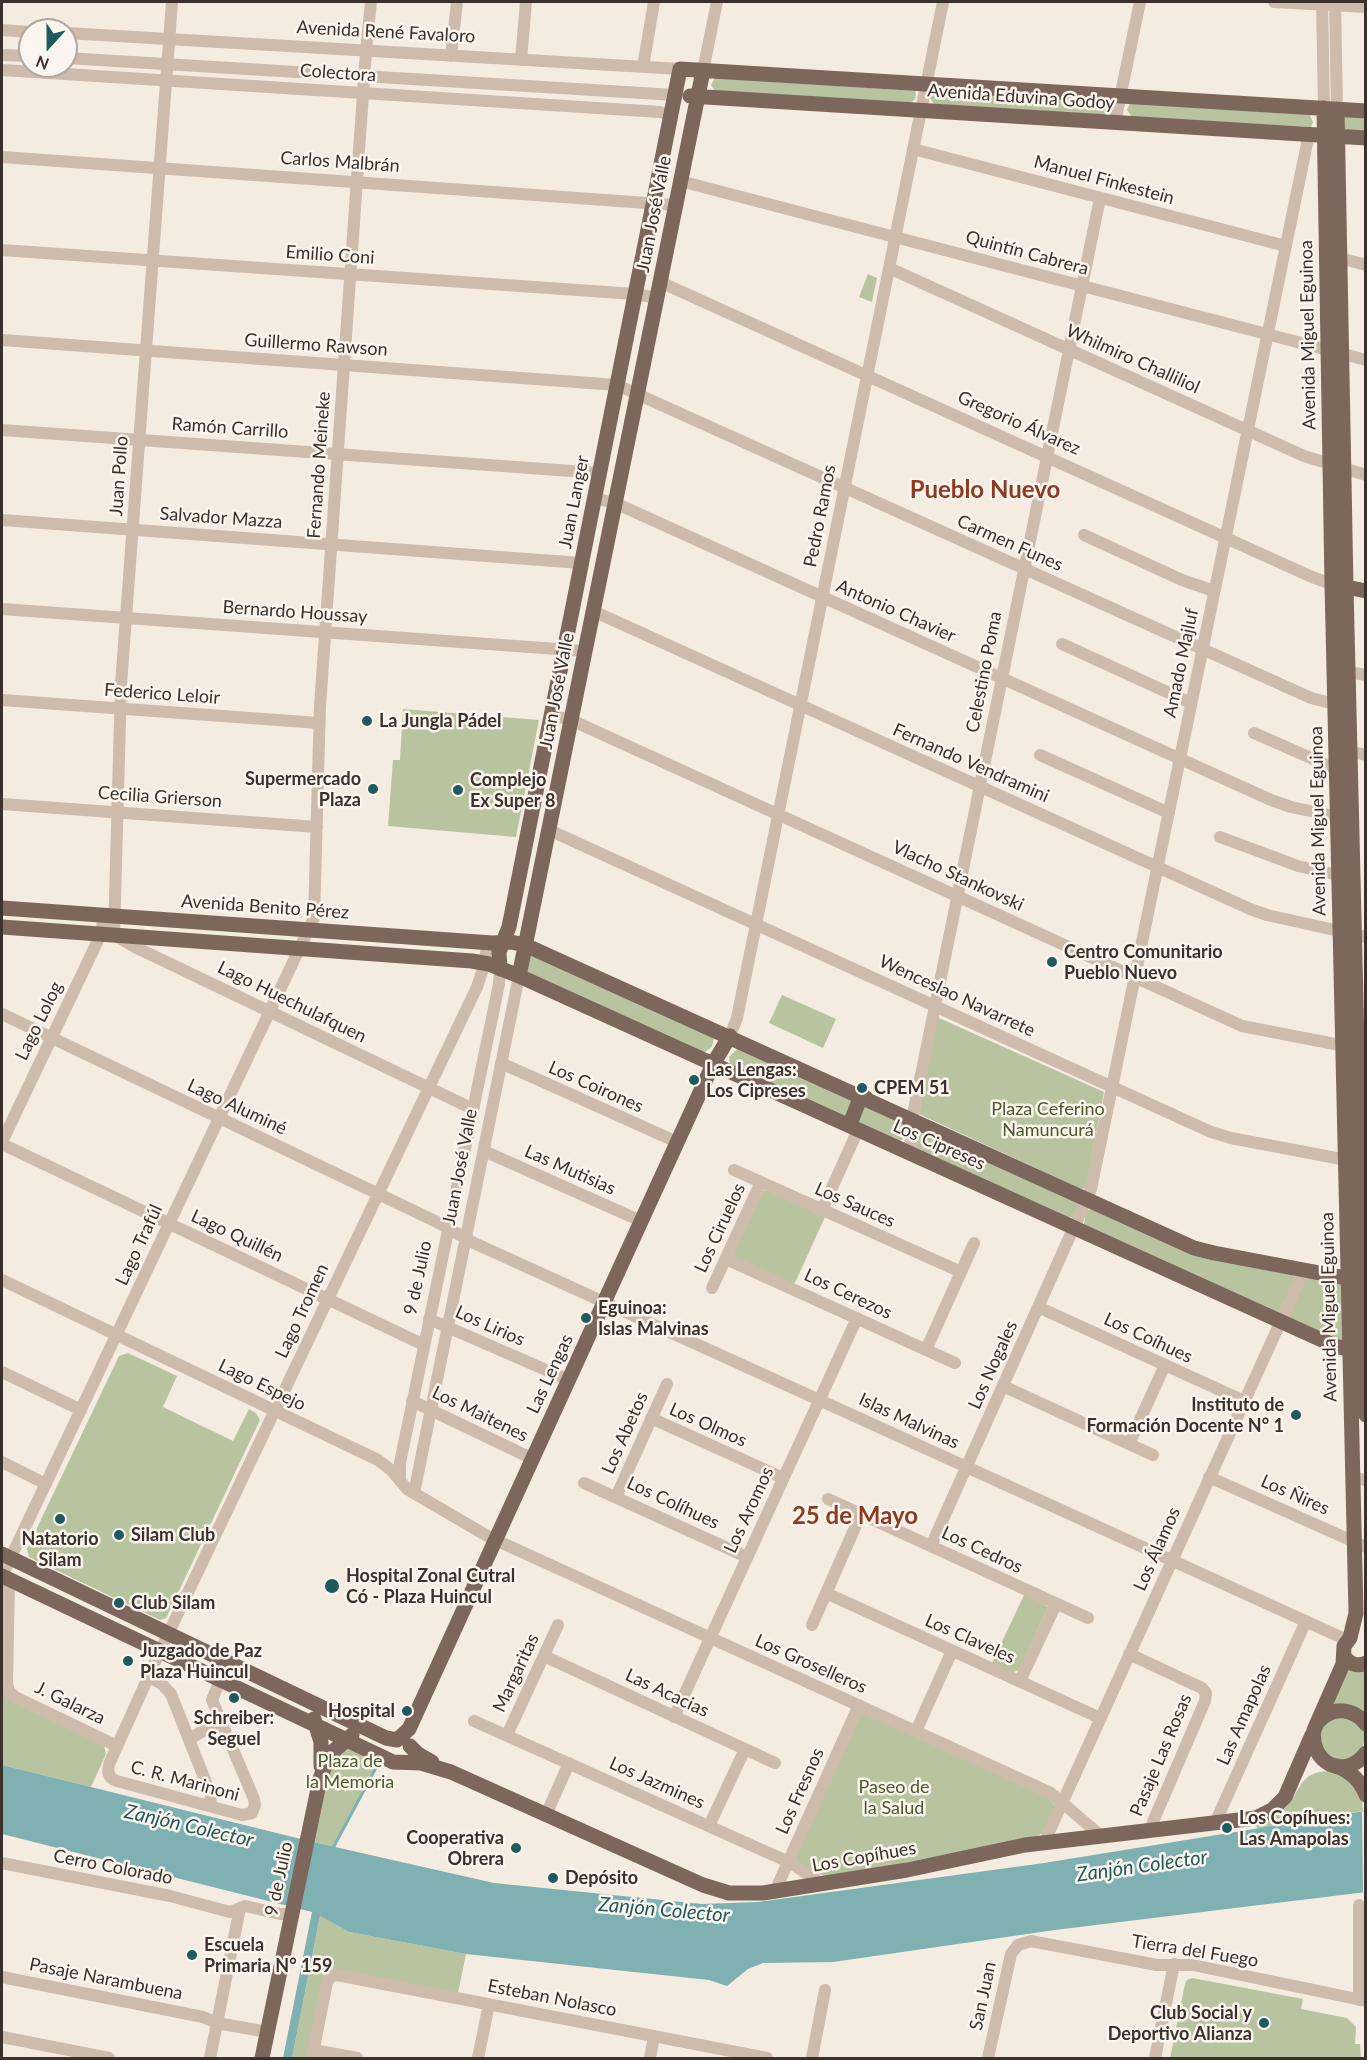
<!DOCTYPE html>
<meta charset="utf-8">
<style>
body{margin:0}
#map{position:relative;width:1367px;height:2060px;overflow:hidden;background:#f4ebe1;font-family:Lato,sans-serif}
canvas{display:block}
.frame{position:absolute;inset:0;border:3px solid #3b302b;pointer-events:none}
.north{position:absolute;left:18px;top:18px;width:60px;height:60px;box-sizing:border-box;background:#fbf5ee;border:2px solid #aea6a0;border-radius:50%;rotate:201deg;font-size:16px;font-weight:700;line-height:24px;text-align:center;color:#3b302b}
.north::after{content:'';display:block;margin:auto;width:21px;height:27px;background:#1f5a5e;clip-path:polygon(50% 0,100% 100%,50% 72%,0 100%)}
</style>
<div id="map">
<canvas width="1367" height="2060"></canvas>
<div class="frame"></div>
<div class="north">N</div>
</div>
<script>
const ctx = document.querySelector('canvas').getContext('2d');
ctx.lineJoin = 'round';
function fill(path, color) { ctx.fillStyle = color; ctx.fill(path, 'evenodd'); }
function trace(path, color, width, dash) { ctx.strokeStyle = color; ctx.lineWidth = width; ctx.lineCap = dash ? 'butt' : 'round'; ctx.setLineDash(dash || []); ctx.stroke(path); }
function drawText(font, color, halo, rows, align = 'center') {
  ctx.font = font + ' Lato,sans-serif'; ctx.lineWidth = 5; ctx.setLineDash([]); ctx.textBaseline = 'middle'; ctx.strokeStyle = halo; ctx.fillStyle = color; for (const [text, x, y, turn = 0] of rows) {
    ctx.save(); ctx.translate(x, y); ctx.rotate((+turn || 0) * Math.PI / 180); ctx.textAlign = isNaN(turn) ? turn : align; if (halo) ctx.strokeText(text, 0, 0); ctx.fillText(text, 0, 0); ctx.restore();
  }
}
const green = new Path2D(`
 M715 78 915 91C917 97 915 101 909 103L716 92 711 85Z
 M933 90 1111 101 1113 103 1112 113 1110 115 934 104 930 98Z
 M1130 103 1309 113 1313 122 1311 127 1132 117 1127 110Z
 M1365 116V133L1348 132 1344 128 1343 118 1345 117Z
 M868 274 877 278 872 302 859 297Z
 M403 709 539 720 516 837 388 826 393 760H400Z
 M531 953 714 1037 712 1047 703 1053 529 975 525 970Z
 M782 995 836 1019 823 1048 769 1023Z
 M939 1018 1104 1092 1086 1188 1081 1189 919 1114 937 1019Z
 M738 1048 857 1099 847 1119 730 1065 729 1057Z
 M862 1105 907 1123C907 1130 908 1137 900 1141L858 1124Z
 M921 1130 1080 1203 1072 1217 1067 1218 918 1151 914 1146 916 1134Z
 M763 1191H769L825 1217 794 1285 736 1258 733 1255Z
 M1092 1208 1292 1274 1295 1277 1279 1313 1084 1224 1086 1212Z
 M1309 1277 1343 1283 1346 1335 1341 1342 1290 1319 1289 1316 1305 1279Z
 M128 1353 177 1376 163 1407 233 1441 249 1409 256 1413 260 1420 166 1618 160 1620 29 1557 27 1549 119 1356Z
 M2 1583 3 1589V1683L104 1745 106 1754 91 1787 2 1765Z
 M1025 1593 1048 1607 1019 1670 1013 1672 992 1663Z
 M1346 1667 1364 1670V1713L1329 1708Z
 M864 1713 1044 1793 1055 1805 1045 1831 1036 1837 831 1877C819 1876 802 1868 795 1858L860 1715Z
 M1345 1715 1364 1731C1367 1749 1356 1760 1339 1763L1318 1747 1322 1724Z
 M347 1748 379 1761 333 1847 313 1842 330 1763Z
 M1329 1771 1346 1777 1362 1799 1363 1811 1257 1829 1256 1824C1266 1819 1278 1816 1285 1808 1302 1791 1298 1772 1329 1771Z
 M320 1916 349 1932 466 1954 458 1993 330 1969 323 1978 307 2058H292Z
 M1192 1978 1303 1999 1301 2009 1347 2018 1356 2027 1355 2044H1360L1361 2058H1170L1185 1984 1187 1980Z`);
const water = new Path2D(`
 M2 1765 313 1842 494 1883 702 1904 758 1902 1044 1863 1365 1811 1366 1892 1055 1930 833 1962 763 1963 748 1969 727 1986 709 1980 466 1954 349 1932 320 1916 292 2058H283L312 1912 2 1834Z`);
const pier = new Path2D(`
 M1365 1811 1366 1892H1363L1362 1812Z`);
const stream = new Path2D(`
 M332 1850 378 1764`);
const minor = new Path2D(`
 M172 2 121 684 114 935 135 947 473 1109
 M1274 2 1366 7
 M1322 2 1324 108
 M1335 2 1337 109
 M2 30 30 32
 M66 33 680 69
 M2 55 30 56
 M451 56 457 2
 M66 58 675 95
 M521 60 526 2
 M643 67 654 2
 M2 70 660 112 671 115
 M703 71 717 2
 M1115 122 1140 2
 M913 149 1286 246
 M2 157 675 205
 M680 181 1366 360
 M2 250 635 294 657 298
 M1340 258 1366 265
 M889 268 1304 456 1366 475
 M660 282 1312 577 1332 584
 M2 340 617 385 1311 698 1342 706
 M2 430 599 473
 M594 498 615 503 1271 800 1291 807 1344 818
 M2 520 581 563
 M1084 535 1182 580 1214 591
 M2 609 585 651
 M593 611 1250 909 1267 915 1366 937
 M1062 644 1191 703
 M1348 672 1366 675
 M2 700 319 723
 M551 715 571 720 1242 1026 1350 1047
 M1254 733 1336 769
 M1343 750 1366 755
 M1040 755 1169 813
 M2 804 317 827
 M549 830 1211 1132 1231 1138 1352 1161
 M1220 837 1298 866 1338 875
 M2 1014 437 1222 474 1243 1347 1640
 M730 1036 737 1018 943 2
 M501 1063 677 1142
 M2 1142 101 934 104 915
 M2 1144 424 1345
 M484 1151 641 1221
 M911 1154 912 1119 1100 198
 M734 1170 961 1272
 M822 1210 858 1130
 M726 1259 955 1363
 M2 1280 378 1460 391 1470 407 1489 489 1537 1051 1793 1101 1836
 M712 1288 761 1182
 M1038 1307 1244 1401
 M429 1319 569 1380
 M926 1350 974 1243
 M2 1372 81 1410
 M1003 1386 1153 1455
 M412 1401 533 1459
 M651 1418 783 1478
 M1129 1444 1165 1365
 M2 1462 46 1484
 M1209 1477 1366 1547
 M1352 1478 1366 1480
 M400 1481V1463L499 984 500 969
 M584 1483 747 1557
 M414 1493 519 976
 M616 1497 667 1384
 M828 1499 1088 1618
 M931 1546 1091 1189 1309 134
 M2 1576 314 918 320 706 366 51 371 2
 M9 1580 7 1684 9 1691 15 1697 117 1746
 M826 1593 1100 1718
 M812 1625 861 1514
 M1129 1654 1202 1688 1206 1693 1205 1701 1149 1831
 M544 1656 775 1763
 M149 1677 162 1684 171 1694 211 1795 210 1806
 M220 1680 212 1700 254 1799 255 1805 252 1813 242 1815 117 1781C107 1778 107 1770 110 1762L160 1651 477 987 483 969 488 943
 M1020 1681 1056 1604
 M674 1717 857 1318
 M474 1721 791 1863 822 1884
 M916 1731 952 1651
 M507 1735 558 1625
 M189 1739 221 1721
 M546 1815 569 1763
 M1215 1823 1306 1621
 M709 1826 745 1749
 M1044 1843 1304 1270
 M2 1863 170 1896 230 1912 245 1906 280 1914H291
 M775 1891 859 1705
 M1359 1905V2000
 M2 1977 203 2017 217 2023 268 2032
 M2 2037 109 2058
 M314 2050 357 2058
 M210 2058 240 1908
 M312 2058 327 1982 332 1976 337 1975 767 2058
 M478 2058 489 2004
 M650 2058 654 2036
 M812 2058 825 1990
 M988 2058 1011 1954 1018 1945 1031 1941 1157 1965H1193L1366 2001
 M1155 2058 1174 1964`);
const major = new Path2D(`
 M690 96 1366 138
 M1324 108 1332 584 1356 1613 1350 1638 1344 1646 1343 1664 1314 1730C1309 1763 1345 1781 1366 1753
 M1337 109 1346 587 1366 1415
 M1336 585 1366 591
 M2 908 492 943 511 942 525 945 1194 1248 1214 1253 1362 1281
 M2 927 472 961 489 964 519 976 1335 1346 1343 1348H1364
 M500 969 499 952 509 927 680 69 1366 111
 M519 976 703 71
 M853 1127 850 1124 859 1101 866 1098
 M2 1554 386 1738 397 1740
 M2 1576 393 1762 421 1763 451 1772 703 1885 729 1893H763L907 1870 1025 1845 1256 1818 1272 1810 1285 1797 1312 1735
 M1344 1656C1349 1664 1357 1667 1366 1663
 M314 1719 321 1742V1766
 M1319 1721C1333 1706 1353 1708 1366 1724
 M398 1739 409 1729 713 1064 730 1036
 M410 1746 418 1754 432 1762
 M1337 1766C1351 1772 1360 1780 1366 1795
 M262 2058 320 1779 329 1755 352 1735`);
const markers = [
 [367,721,6,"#1f5a5e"],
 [373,789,6,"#1f5a5e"],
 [458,790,6,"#1f5a5e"],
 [1052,962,6,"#1f5a5e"],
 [694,1080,6,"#1f5a5e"],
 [862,1088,6,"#1f5a5e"],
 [586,1318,6,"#1f5a5e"],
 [1296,1415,6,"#1f5a5e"],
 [60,1519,6,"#1f5a5e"],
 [119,1535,6,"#1f5a5e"],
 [332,1586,8,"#1f5a5e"],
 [119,1603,6,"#1f5a5e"],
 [128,1661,6,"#1f5a5e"],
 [234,1698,6,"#1f5a5e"],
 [407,1711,6,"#1f5a5e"],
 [1227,1828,6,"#1f5a5e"],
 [516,1848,6,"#1f5a5e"],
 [553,1878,6,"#1f5a5e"],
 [192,1955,6,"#1f5a5e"],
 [1264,2023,6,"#1f5a5e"]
];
const streetNames = [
 ["Avenida René Favaloro",386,32,3],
 ["Colectora",338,73,4],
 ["Avenida Eduvina Godoy",1021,97,4],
 ["Carlos Malbrán",340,162,4],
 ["Manuel Finkestein",1104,180,15],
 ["Juan José Valle",654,214,-79],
 ["Quintín Cabrera",1027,253,15],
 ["Emilio Coni",330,255,4],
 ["Avenida Miguel Eguinoa",1308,335,-91],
 ["Guillermo Rawson",316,345,4],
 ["Whilmiro Challiliol",1133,359,24],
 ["Gregorio Álvarez",1019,423,24],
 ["Ramón Carrillo",230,428,4],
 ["Fernando Meineke",319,465,-86],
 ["Juan Pollo",119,476,-86],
 ["Juan Langer",574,502,-79],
 ["Pedro Ramos",820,516,-79],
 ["Salvador Mazza",221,518,4],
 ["Carmen Funes",1010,543,24],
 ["Antonio Chavier",896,611,24],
 ["Bernardo Houssay",295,612,4],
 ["Amado Majluf",1181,663,-78],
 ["Celestino Poma",984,672,-79],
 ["Juan José Valle",557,691,-79],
 ["Federico Leloir",162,694,4],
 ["Fernando Vendramini",971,763,24],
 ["Cecilia Grierson",160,797,4],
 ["Avenida Miguel Eguinoa",1318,821,-91],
 ["Vlacho Stankovski",958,876,25],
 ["Avenida Benito Pérez",265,907,4],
 ["Wenceslao Navarrete",957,996,25],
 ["Lago Huechulafquen",292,1002,26],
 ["Lago Lolog",39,1021,-64],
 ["Los Coirones",596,1087,24],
 ["Lago Aluminé",237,1107,25],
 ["Los Cipreses",939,1145,24],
 ["Juan José Valle",460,1167,-79],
 ["Las Mutisias",570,1170,24],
 ["Los Sauces",855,1205,24],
 ["Los Ciruelos",720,1228,-65],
 ["Lago Quillén",237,1236,25],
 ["Lago Trafúl",139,1245,-65],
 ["9 de Julio",418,1278,-78],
 ["Los Cerezos",848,1294,25],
 ["Avenida Miguel Eguinoa",1329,1307,-91],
 ["Lago Tromen",302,1311,-65],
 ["Los Lirios",490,1326,24],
 ["Los Coíhues",1148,1338,25],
 ["Los Nogales",993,1365,-66],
 ["Las Lengas",550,1374,-65],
 ["Lago Espejo",262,1385,26],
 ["Los Maitenes",480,1414,26],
 ["Islas Malvinas",909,1421,25],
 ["Los Olmos",708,1425,24],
 ["Los Abetos",625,1433,-66],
 ["Los Ñires",1295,1495,24],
 ["Los Colíhues",673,1503,25],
 ["Los Aromos",749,1510,-65],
 ["Los Álamos",1157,1549,-66],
 ["Los Cedros",982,1550,25],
 ["Los Claveles",970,1639,24],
 ["Los Groselleros",811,1664,24],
 ["Margaritas",516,1673,-65],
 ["Las Acacias",667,1693,25],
 ["J. Galarza",70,1703,26],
 ["Las Amapolas",1244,1715,-66],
 ["Pasaje Las Rosas",1161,1755,-67],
 ["C. R. Marinoni",185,1781,15],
 ["Los Jazmines",657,1783,24],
 ["Los Fresnos",800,1791,-66],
 ["Los Copíhues",864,1857,-10],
 ["Cerro Colorado",113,1867,11],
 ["9 de Julio",279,1879,-78],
 ["Tierra del Fuego",1195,1951,9],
 ["Pasaje Narambuena",106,1979,11],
 ["San Juan",983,1996,-78],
 ["Esteban Nolasco",552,1998,11]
];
const poiNames = [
 ["La Jungla Pádel",379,721],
 ["Supermercado",361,779,"right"],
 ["Plaza",361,800,"right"],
 ["Complejo",470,780],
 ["Ex Super 8",470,801],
 ["Centro Comunitario",1064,952],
 ["Pueblo Nuevo",1064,973],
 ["Las Lengas:",706,1070],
 ["Los Cipreses",706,1091],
 ["CPEM 51",874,1088],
 ["Eguinoa:",598,1308],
 ["Islas Malvinas",598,1329],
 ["Instituto de",1284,1405,"right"],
 ["Formación Docente N° 1",1284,1426,"right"],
 ["Silam Club",131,1535],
 ["Natatorio",60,1539,"center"],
 ["Silam",60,1560,"center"],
 ["Hospital Zonal Cutral",346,1576],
 ["Có - Plaza Huincul",346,1597],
 ["Club Silam",131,1603],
 ["Juzgado de Paz",140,1651],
 ["Plaza Huincul",140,1672],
 ["Hospital",395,1711,"right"],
 ["Schreiber:",234,1718,"center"],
 ["Seguel",234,1739,"center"],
 ["Los Copíhues:",1239,1818],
 ["Las Amapolas",1239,1839],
 ["Cooperativa",504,1838,"right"],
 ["Obrera",504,1859,"right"],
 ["Depósito",565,1878],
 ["Escuela",204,1945],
 ["Primaria N° 159",204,1966],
 ["Club Social y",1252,2013,"right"],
 ["Deportivo Alianza",1252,2034,"right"]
];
const parkNames = [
 ["Plaza Ceferino",1048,1109],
 ["Namuncurá",1048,1130],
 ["Plaza de",350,1761],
 ["la Memoria",350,1782],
 ["Paseo de",894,1787],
 ["la Salud",894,1808]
];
const waterNames = [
 ["Zanjón Colector",189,1826,13],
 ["Zanjón Colector",1142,1866,-8],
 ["Zanjón Colector",664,1910,5]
];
const districtNames = [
 ["Pueblo Nuevo",985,490],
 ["25 de Mayo",855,1516]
];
fill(green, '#b8c4a0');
fill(water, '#7fb0b2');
fill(pier, '#f4ebe1');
trace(stream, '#7fb0b2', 3);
trace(minor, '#cdbbac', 12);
trace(major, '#7d675c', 15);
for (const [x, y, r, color] of markers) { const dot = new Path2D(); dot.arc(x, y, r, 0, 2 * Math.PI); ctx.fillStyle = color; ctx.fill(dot); trace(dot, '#fbf5ee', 2); }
drawText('18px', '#3b302b', '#fbf5ee', streetNames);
drawText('bold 18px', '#3b302b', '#fbf5ee', poiNames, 'left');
drawText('18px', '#4a5a2e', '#fbf5ee', parkNames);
drawText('italic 20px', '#1f5a5e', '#fbf5ee', waterNames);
drawText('bold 24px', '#8c3b22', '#fbf5ee', districtNames);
</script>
